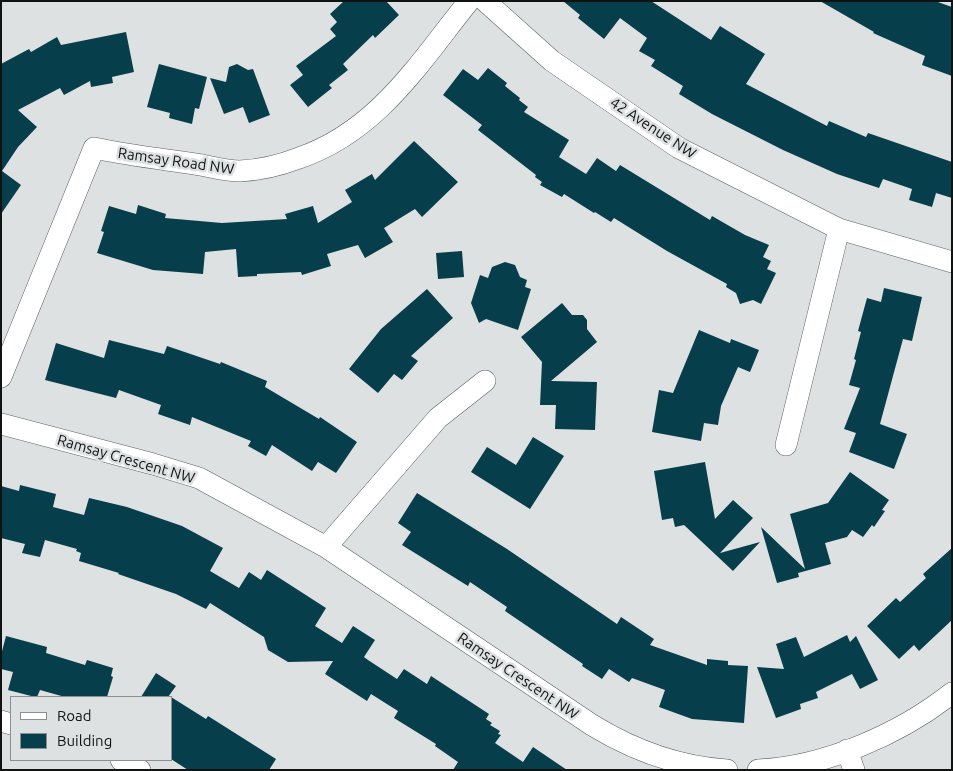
<!DOCTYPE html>
<style>
body{margin:0}
#map{position:relative;width:953px;height:771px;overflow:hidden;background:#dde1e2;font-family:Ubuntu,sans-serif}
canvas{display:block}
.frame{position:absolute;inset:0;border:2px solid #111313;pointer-events:none}
.legend{position:absolute;left:10px;top:696px;width:162px;height:65px;box-sizing:border-box;background:#dde1e2;border:1px solid #8b8f8f;margin:0;padding:6px 9px;list-style:none;font-size:15px;color:#111313}
.legend li{display:flex;align-items:center;gap:10px;height:25px}
.legend b{width:25px;border:1px solid #8b8f8f}
</style>
<div id="map">
<canvas width="953" height="771"></canvas>
<div class="frame"></div>
<ul class="legend">
<li><b style="height:6px;background:#fff"></b>Road</li>
<li><b style="height:14px;background:#073e4b"></b>Building</li>
</ul>
</div>
<script>
const ctx = document.querySelector('canvas').getContext('2d');
ctx.lineJoin = 'round';
function fill(path, color) { ctx.fillStyle = color; ctx.fill(path, 'evenodd'); }
function trace(path, color, width, dash) { ctx.strokeStyle = color; ctx.lineWidth = width; ctx.lineCap = dash ? 'butt' : 'round'; ctx.setLineDash(dash || []); ctx.stroke(path); }
function drawText(font, color, halo, rows, align = 'center') {
  ctx.font = font + ' Ubuntu,sans-serif'; ctx.lineWidth = 5; ctx.setLineDash([]); ctx.textBaseline = 'middle'; ctx.strokeStyle = halo; ctx.fillStyle = color; for (const [text, x, y, turn = 0] of rows) {
    ctx.save(); ctx.translate(x, y); ctx.rotate((+turn || 0) * Math.PI / 180); ctx.textAlign = isNaN(turn) ? turn : align; if (halo) ctx.strokeText(text, 0, 0); ctx.fillText(text, 0, 0); ctx.restore();
  }
}
const building = new Path2D(`
 M344 1H386L399 15 375 38 373 35 343 64 348 70 329 85 332 88 308 107 290 85 303 75 296 66 336 36 330 29 337 22 330 14Z
 M563 1H651L711 40 720 26 765 54 746 84 827 126 829 121 866 137 868 133 952 162V198L936 193 932 207 909 200 912 189 883 179 879 188 837 174 783 150 712 114 679 94 683 86 651 66 655 60 639 51 647 38 620 18 604 39 578 18 580 15Z
 M820 1H935L952 7V76L922 65 925 56 873 33 874 32Z
 M126 32 134 72 112 77 113 83 91 87 90 81 64 95 60 88 18 110 37 127 18 147 2 171 21 185 1 214V64L29 49 31 52 57 37 61 45Z
 M159 64 207 77 199 109 195 108 192 124 169 118 170 113 147 107Z
 M237 64 248 70 253 69 270 115 249 123 243 107 224 114 210 78 226 82 229 67Z
 M488 68 507 83 505 86 520 98 519 100 528 107 524 112 569 140 559 157 586 174 597 158 616 171 620 165 710 220 712 216 745 235 769 245 763 257 771 261 767 269 776 273 761 304 753 300 740 304 736 293 726 287 727 284 667 251 614 218 611 222 595 212 594 213 564 194 562 197 540 185 542 182 535 177 536 175 478 130 482 125 443 95 463 69 478 80Z
 M414 141 458 182 422 217 415 209 384 228 393 242 365 258 358 245 327 254 331 266 302 275 301 272 257 274V276L238 277 236 249 205 252 203 274 153 270 97 253 104 232 101 231 109 206 136 214 138 205 166 214 165 218 222 223 287 219 285 214 313 206 318 223 352 202 345 190 372 174 375 180Z
 M462 251 464 277 438 279 436 253Z
 M505 262 515 265 520 277 527 280 525 287 531 289 518 330 486 319 479 323 471 303 480 275 488 278 492 267Z
 M884 288 922 297 912 341 903 339 880 424 907 434 894 469 849 452 856 433 844 429 860 388 849 385 856 360 854 359 861 332 858 331 867 298 881 302Z
 M427 289 453 318 411 356 418 361 402 380 394 374 378 393 349 369 381 329Z
 M562 303 572 315H583L587 320V329L597 342 551 381 597 382 595 430 555 429 556 405H540L542 362 521 337Z
 M699 330 730 343 731 339 759 350 750 372 738 367 721 406 718 425 704 423 701 441 652 432 659 390 673 393Z
 M109 340 164 354 167 346 220 364 221 362 267 381 265 387 319 419 320 417 357 442 336 473 318 462 312 471 272 445 266 456 248 446 251 441 192 417 190 425 158 414 161 405 119 390 116 398 45 380 56 343 104 358Z
 M533 437 564 456 530 509 471 472 487 447 516 465Z
 M705 462 715 519 733 500 753 518 720 553 760 542 733 571 684 525 675 527 673 518 662 520 654 471Z
 M850 472 889 500 882 510 885 511 874 527 872 525 863 537 852 530 847 537 825 543 831 564 798 573 799 577 777 583 761 527 805 569 790 514 828 503Z
 M20 485 56 494 53 507 84 515 89 498 127 507 182 526 223 548 210 571 239 588 249 572 261 580 267 570 326 608 315 626 342 643 353 626 375 640 364 657 368 660 397 679 404 669 427 684 431 676 489 714 486 719 492 723 490 725 500 731 498 734 501 735 495 743 523 762 533 747 567 770H453L458 762 435 746 436 744 394 718 398 711 371 694 367 701 325 674 333 661 288 662 268 650 264 637 210 603 206 609 176 594 118 574 119 573 79 561 81 553 76 551 77 549 45 540 40 557 22 553 25 544 1 538V486L19 491Z
 M417 493 507 549 617 624 621 617 654 639 650 645 707 665V659L728 661V665L748 666 744 723 692 719 659 707 665 690 632 678 629 682 609 669 602 679 582 666 583 664 505 611 507 607 470 582 468 586 402 545 411 532 398 523Z
 M952 548V620L919 651 914 645 899 659 867 626 896 598 900 602 926 578 923 574Z
 M847 635 850 642 856 636 878 680 860 689 852 674 816 692 818 698 800 704 801 709 776 718 757 667 784 669 776 644 796 637 804 657Z
 M6 636 47 647 46 653 85 665 87 660 113 668 111 676 113 677 107 697H65L40 690 37 697H35L8 690 13 672 1 669V655Z
 M156 673 176 686 168 697H141Z
 M171 697 206 719 208 716 276 759 269 770H188L171 759Z`);
const minor = new Path2D(`
 M485 1 552 61 679 148 839 229 952 262
 M1 377 94 148C127 155 161 159 195 164 209 166 225 171 240 171 260 170 281 165 299 158 378 131 419 63 469 1
 M1 424 153 464 199 478 326 547 592 725C633 750 678 767 727 770
 M786 445 839 229
 M326 547 438 418 485 381
 M1 721 11 724
 M847 750 854 770
 M121 760 140 770
 M758 770C825 767 900 734 952 693`);
const streetNames = [
 ["42 Avenue NW",653,128,33],
 ["Ramsay Road NW",176,161,8],
 ["Ramsay Crescent NW",126,459,16],
 ["Ramsay Crescent NW",518,676,34]
];
fill(building, '#073e4b');
trace(minor, '#5c6061', 22);
trace(minor, '#fff', 21);
drawText('15px', '#111313', '#dde1e2', streetNames);
</script>
